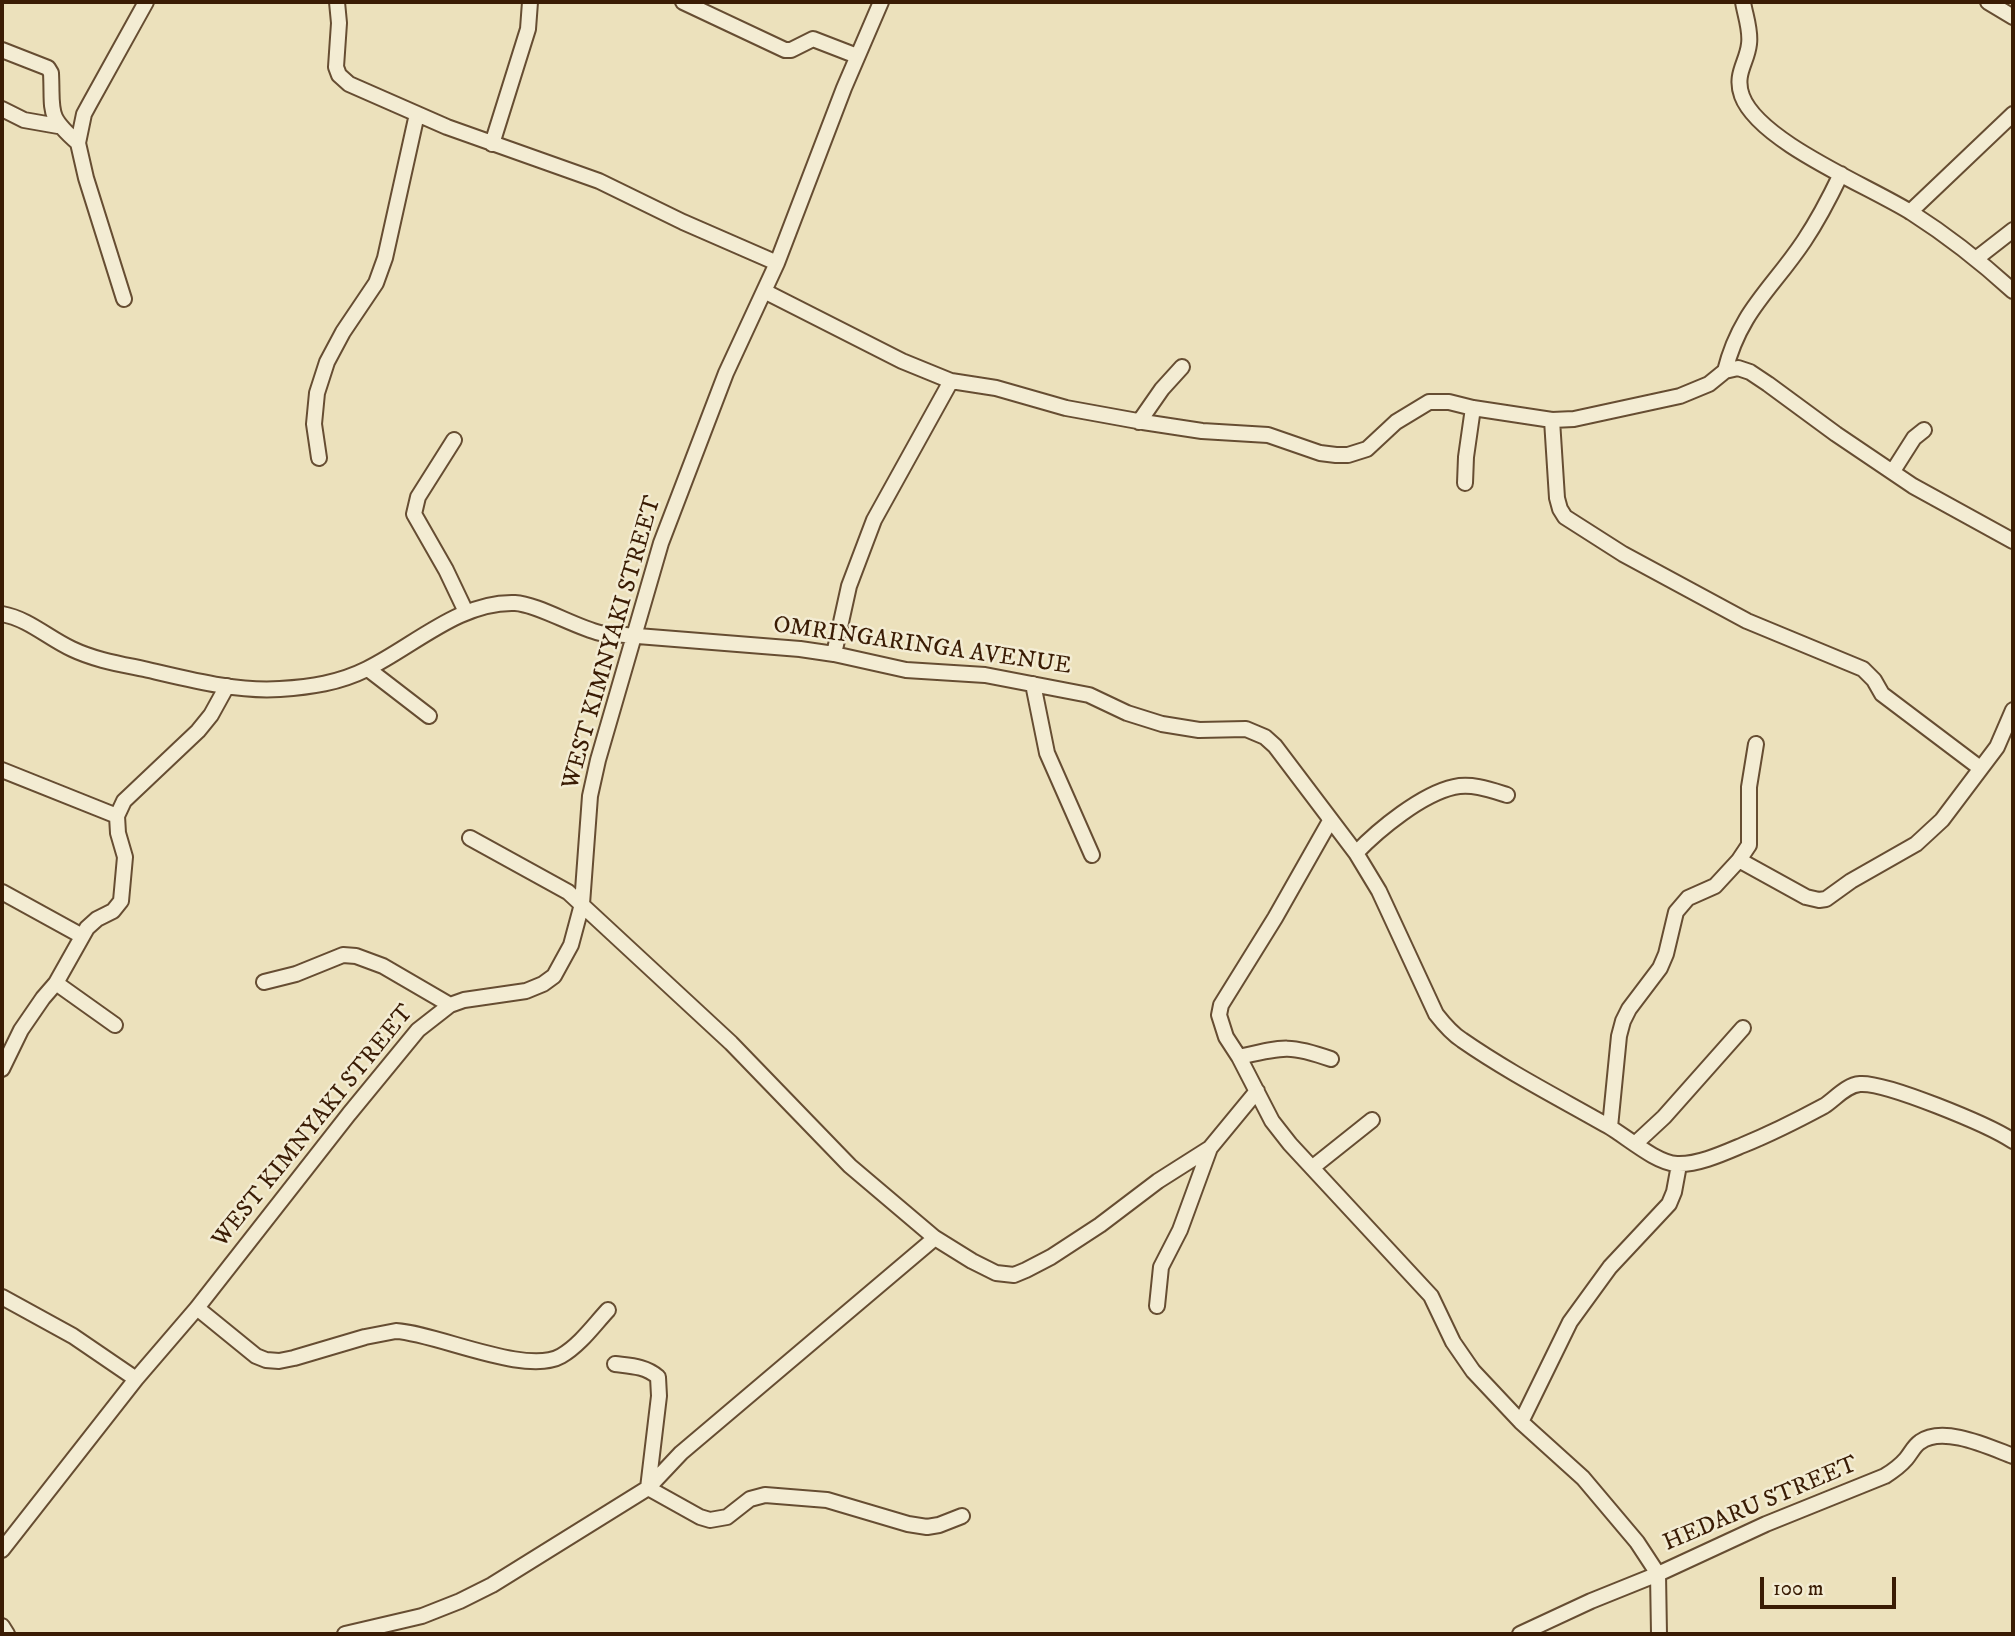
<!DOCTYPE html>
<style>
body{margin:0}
#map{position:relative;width:2015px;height:1636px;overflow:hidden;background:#ece1bc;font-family:"IM FELL DW Pica",serif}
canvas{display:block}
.frame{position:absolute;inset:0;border:4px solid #3a1c04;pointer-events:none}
.scale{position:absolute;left:1760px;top:1577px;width:136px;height:32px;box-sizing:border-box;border:4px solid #3a1c04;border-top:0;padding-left:9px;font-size:21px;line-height:24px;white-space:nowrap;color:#3a1c04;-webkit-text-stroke:5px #f3ecd3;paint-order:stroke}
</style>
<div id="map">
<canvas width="2015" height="1636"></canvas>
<div class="frame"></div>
<div class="scale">100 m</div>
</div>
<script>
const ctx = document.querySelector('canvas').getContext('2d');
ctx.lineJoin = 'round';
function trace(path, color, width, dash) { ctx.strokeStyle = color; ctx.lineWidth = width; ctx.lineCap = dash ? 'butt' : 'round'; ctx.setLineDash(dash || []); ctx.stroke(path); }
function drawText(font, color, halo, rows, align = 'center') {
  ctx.font = font + ' "IM FELL DW Pica",serif'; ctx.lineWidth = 5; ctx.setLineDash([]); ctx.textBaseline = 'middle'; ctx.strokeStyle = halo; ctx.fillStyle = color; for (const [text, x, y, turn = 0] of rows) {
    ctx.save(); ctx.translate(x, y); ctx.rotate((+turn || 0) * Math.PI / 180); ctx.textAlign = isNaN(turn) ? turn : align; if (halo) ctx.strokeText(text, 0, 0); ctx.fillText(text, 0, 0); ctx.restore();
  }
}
const minor = new Path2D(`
 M337 2 339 23 336 67 339 75 349 84 447 127 599 181 683 222 777 263
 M683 2 785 50H791L813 39 857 56
 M1743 2C1745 15 1751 30 1749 44 1747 63 1734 74 1742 96 1759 142 1869 186 1912 213 1948 236 1981 262 2013 291
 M1988 2 2013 17
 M2 50 48 68 51 73C53 113 46 115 78 143
 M2 109 24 120 58 126
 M492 144 528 29 530 2
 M1910 212 2013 114
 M1977 258 2013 230
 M764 291 902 361 951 381 996 388 1066 408 1143 422 1202 431 1268 435 1320 453 1336 455H1348L1367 449 1396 422 1429 402H1449L1473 408 1552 420 1574 419 1680 396 1709 384 1725 371 1738 368 1750 372 1768 384 1836 434 1913 486 2013 541
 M124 299 86 178 78 143 84 114 90 103 146 2
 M1725 371C1740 311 1772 289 1804 241 1818 220 1830 197 1841 174
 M1552 420 1557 498 1560 509 1565 517 1623 554 1747 621 1863 669 1874 680 1882 694 1980 768
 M1139 422 1162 389 1182 367
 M454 440 418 497 414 514 446 570 466 612
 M319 458 314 424 317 393 327 362 343 332 376 283 385 258 417 114
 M1893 471 1914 438 1924 430
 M1465 483 1466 457 1473 408
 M2 614C29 619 48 638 72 649 95 660 120 664 144 669 188 679 235 692 280 689 311 687 339 683 367 669 414 646 460 601 515 603 537 604 575 627 600 633L800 649 834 654 906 670 985 675 1089 695 1127 713 1162 724 1199 730 1246 729 1265 737 1275 746 1356 853 1379 891 1436 1014C1443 1023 1451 1033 1462 1040 1508 1072 1559 1098 1608 1126 1627 1137 1656 1163 1677 1164 1698 1165 1724 1153 1743 1145 1770 1134 1798 1120 1824 1106 1835 1099 1846 1085 1860 1084 1886 1082 1989 1125 2013 1141
 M834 654 849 586 874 520 951 381
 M368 669 429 716
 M1033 684 1047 753 1092 855
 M2 770 117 816
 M1330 821 1275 918 1221 1005 1219 1015 1226 1037 1239 1057 1272 1121 1290 1144 1431 1296 1453 1342 1473 1371 1521 1422 1583 1478 1637 1542 1658 1574 1659 1634
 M470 838 568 892 731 1043 850 1166 935 1238 972 1261 996 1273 1014 1275 1026 1270 1051 1257 1100 1225 1158 1181 1210 1148 1257 1091
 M1356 853C1379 829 1422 794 1454 787 1472 783 1491 790 1507 795
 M1739 860 1806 897 1819 900 1826 899 1851 881 1916 844 1942 820 1997 747 2013 710
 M2 892 82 936
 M264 982 296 974 343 955 356 956 383 966 450 1005
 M56 983 115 1025
 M1239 1057C1282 1047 1289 1044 1331 1059
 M2 1069 21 1030 43 998 56 983 87 928 97 919 113 911 121 901 125 857 118 833 117 816 124 801 198 731 211 715 227 686
 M1610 1127 1619 1036 1623 1021 1629 1009 1660 968 1666 954 1676 912 1688 898 1715 886 1739 860 1749 845V787L1756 744
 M1636 1143 1664 1117 1743 1028
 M1313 1167 1372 1120
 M2 1297 73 1336 136 1379
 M1157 1306 1161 1267 1180 1230 1210 1148
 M197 1308 256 1356 266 1360 279 1361 294 1358 365 1337 396 1331C436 1333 526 1376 561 1356 580 1345 594 1325 608 1310
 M615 1364C631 1366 645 1366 658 1377L659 1396 648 1488 700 1517 710 1520 727 1517 750 1499 765 1495 827 1500 908 1524 927 1527 939 1525 962 1516
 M1521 1422 1570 1322 1610 1267 1669 1204 1674 1192 1679 1165
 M2 1550 136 1379 197 1308 349 1114 418 1030 450 1005 464 1000 526 991 543 984 554 976 571 945 582 904 590 796 598 760 661 543 726 373 777 263 844 88 881 2
 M2 1626 7 1634
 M345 1634 422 1616 460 1601 492 1585 648 1488 681 1453 935 1238
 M1520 1634 1591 1601 1658 1574 1766 1524 1885 1476C1893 1471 1900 1466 1906 1459 1911 1453 1914 1446 1920 1442 1943 1425 1989 1447 2013 1456`);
const streetNames = [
 ["WEST KIMNYAKI STREET",613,643,-74],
 ["OMRINGARINGA AVENUE",922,647,8],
 ["WEST KIMNYAKI STREET",314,1127,-51],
 ["HEDARU STREET",1761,1505,-23]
];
trace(minor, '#664d32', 18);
trace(minor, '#f3ecd3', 14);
drawText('24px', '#3a1c04', '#f3ecd3', streetNames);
</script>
